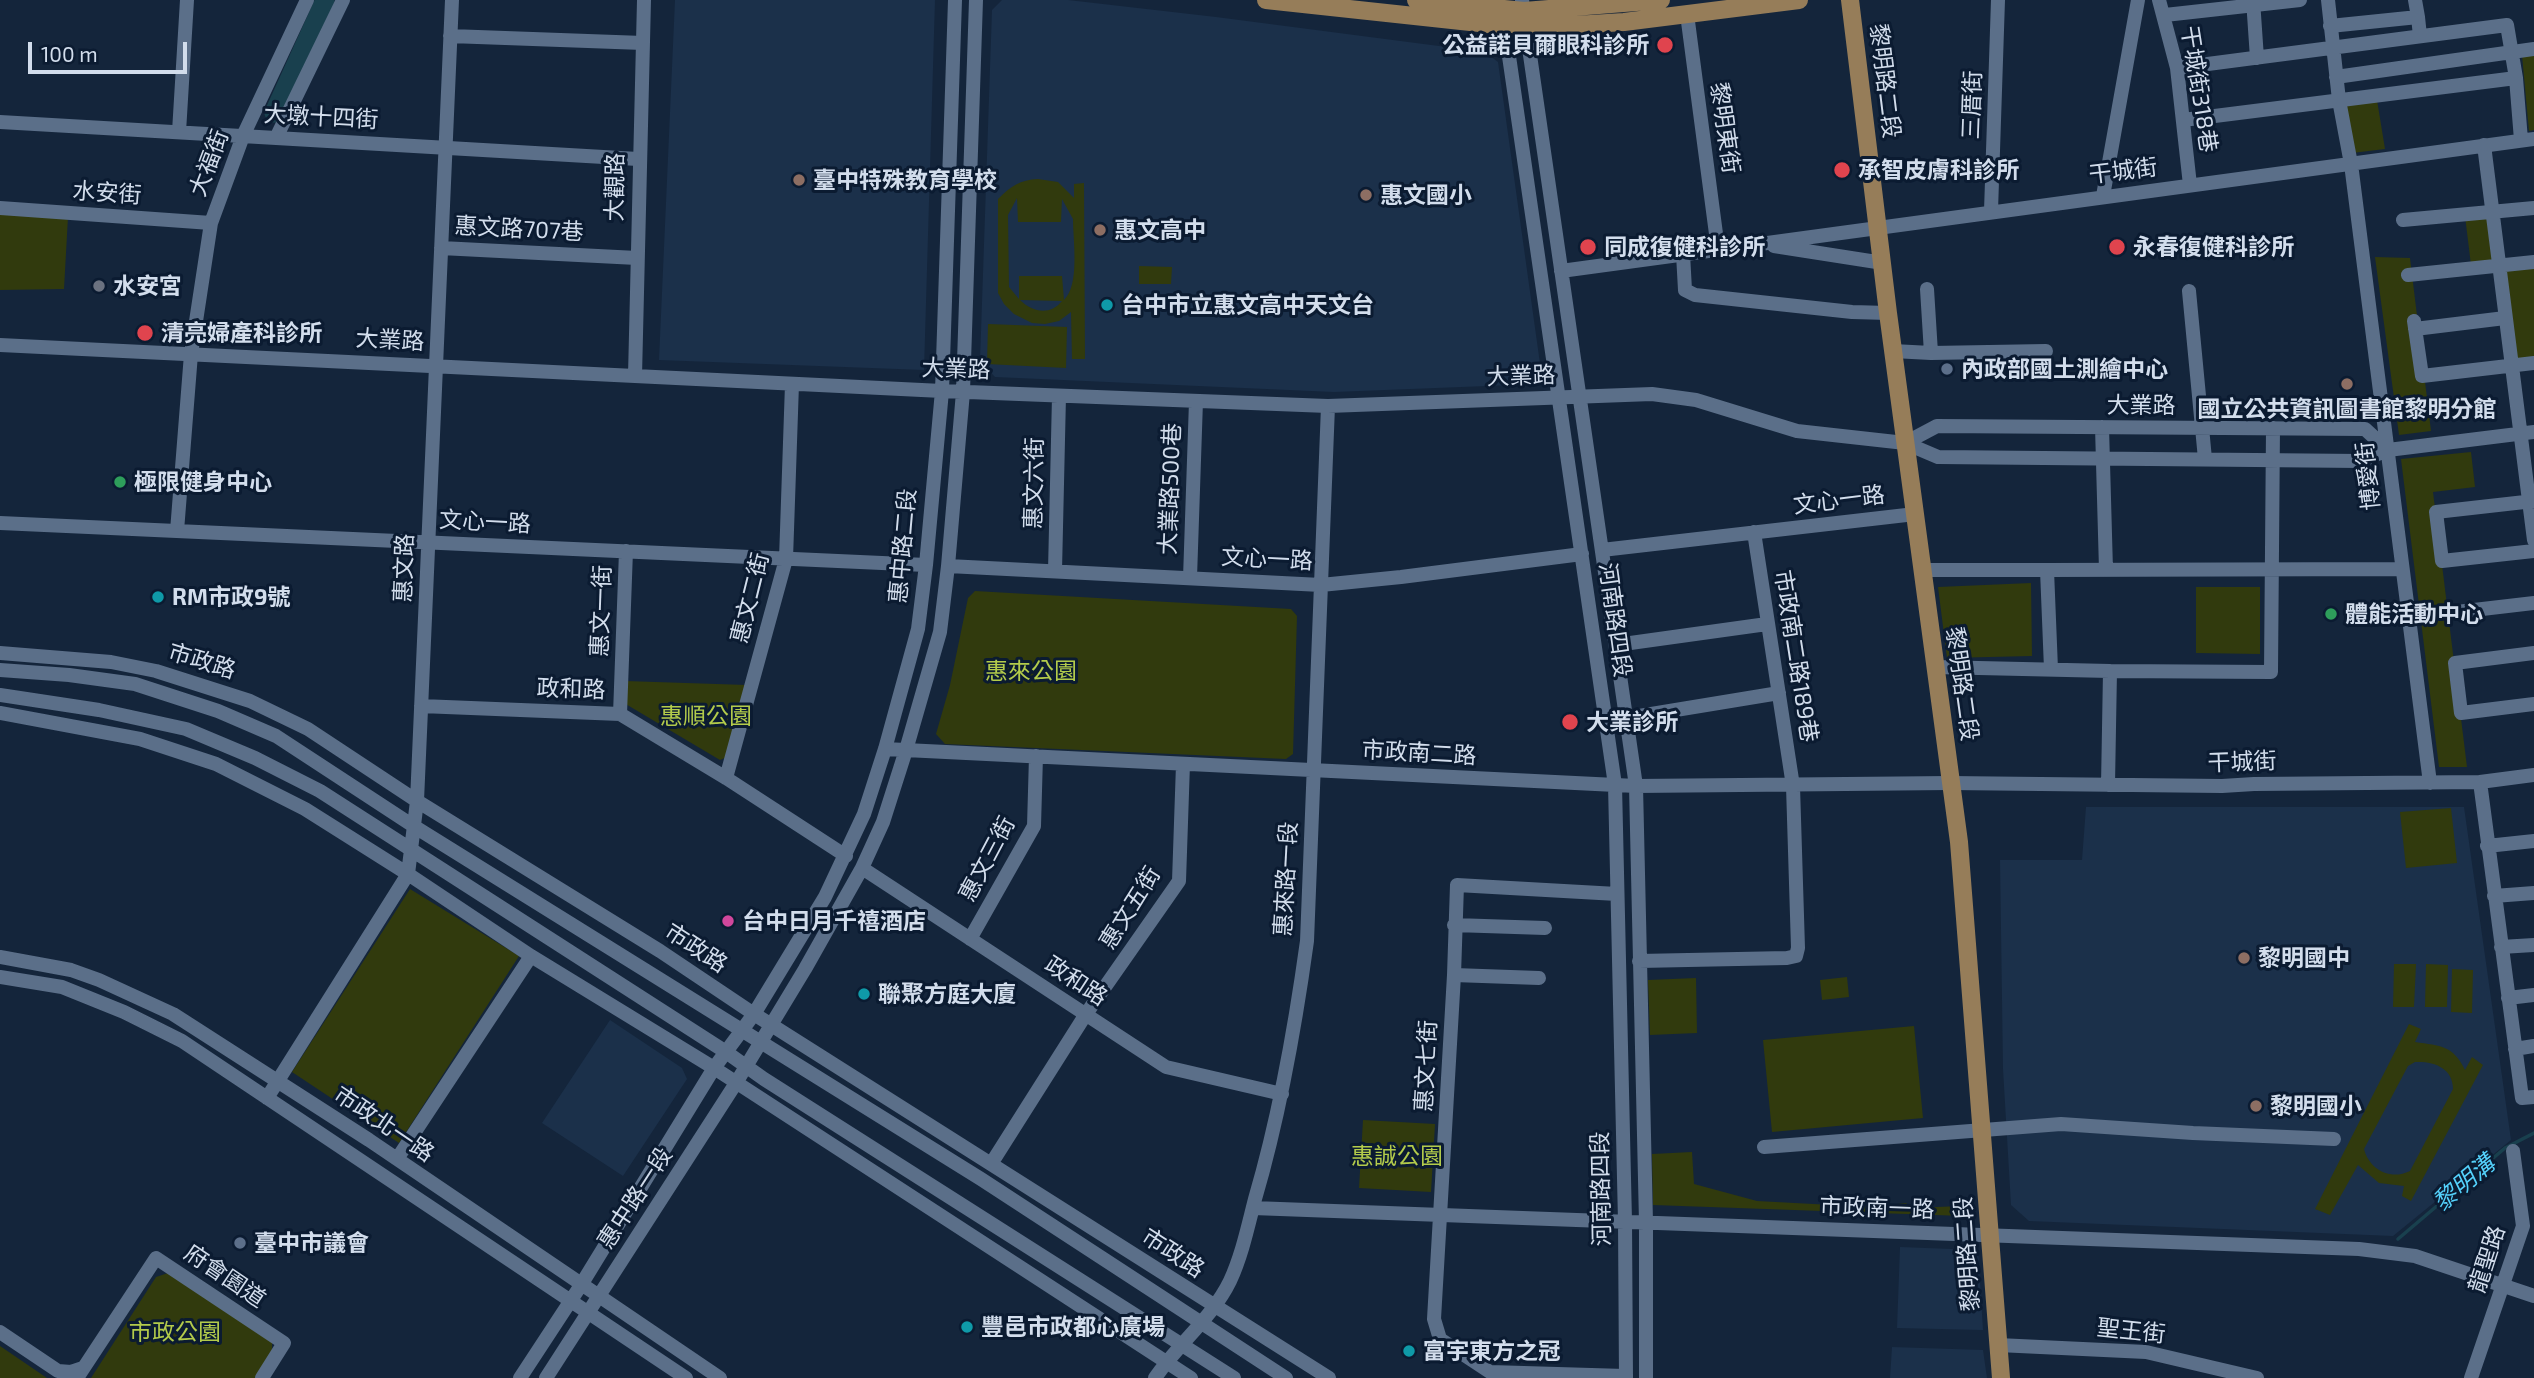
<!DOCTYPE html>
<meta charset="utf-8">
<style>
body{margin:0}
#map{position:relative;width:2534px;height:1378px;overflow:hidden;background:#14253b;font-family:"Exo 2",sans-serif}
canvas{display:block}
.scale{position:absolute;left:28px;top:42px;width:159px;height:32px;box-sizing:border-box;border:4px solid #d2ddec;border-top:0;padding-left:9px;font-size:21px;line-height:24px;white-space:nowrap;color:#d2ddec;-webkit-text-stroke:5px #0b1b31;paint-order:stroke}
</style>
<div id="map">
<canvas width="2534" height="1378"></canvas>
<div class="scale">100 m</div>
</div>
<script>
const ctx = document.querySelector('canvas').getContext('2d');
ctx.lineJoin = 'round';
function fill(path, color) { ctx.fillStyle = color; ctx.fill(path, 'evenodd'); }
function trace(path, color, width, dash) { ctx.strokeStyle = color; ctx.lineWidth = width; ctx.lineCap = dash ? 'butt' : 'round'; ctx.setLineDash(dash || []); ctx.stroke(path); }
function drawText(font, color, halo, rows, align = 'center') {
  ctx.font = font + ' "Exo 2","Noto Sans TC",sans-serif'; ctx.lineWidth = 6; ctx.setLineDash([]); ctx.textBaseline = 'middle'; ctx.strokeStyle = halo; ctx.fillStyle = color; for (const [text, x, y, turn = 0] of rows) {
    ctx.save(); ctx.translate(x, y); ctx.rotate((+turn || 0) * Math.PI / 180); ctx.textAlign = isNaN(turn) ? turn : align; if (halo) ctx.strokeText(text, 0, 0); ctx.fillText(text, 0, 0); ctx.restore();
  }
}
const built = new Path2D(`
 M675 0H935L924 370 659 360Z
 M1002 0H1068L1216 17 1485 52 1498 62 1542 378 1538 384 1334 392 995 377 980 361 992 10Z
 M2086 807H2464L2511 1140 2393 1236 2029 1221 2011 1205 2003 1069 2000 860H2082Z
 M610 1020 682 1068 687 1079 623 1176 542 1123Z
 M1900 1247 1978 1250 1983 1330 1897 1328Z
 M1892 1347 1983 1350 1987 1378H1890Z`);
const green = new Path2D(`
 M2534 53V130L2529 131 2522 55Z
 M2377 100 2385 149 2352 153 2343 105Z
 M1038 179 1058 182 1074 198V184L1084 183 1085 359H1072L1071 312 1059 321 1045 324 1032 323 1014 314 1004 304 998 293V199C1011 186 1020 180 1038 179ZM1017 198 1018 222H1061L1062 199 1073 219C1073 241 1080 285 1064 300L1062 276H1019V299L1009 287 1008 215ZM1020 300 1062 301C1050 316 1032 312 1020 300Z
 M0 214 68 217 64 289 0 290Z
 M2490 214 2496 262 2471 265 2465 216Z
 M2375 257 2410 258 2431 431 2399 435Z
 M1139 266 1172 267 1171 284H1139Z
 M2534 266V359L2516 360 2503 270Z
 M988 324 1067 327 1066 368 987 364Z
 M2471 452 2475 487 2433 492 2467 767H2439L2401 459Z
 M2031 583 2032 656 1947 658 1938 587Z
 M2196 587H2260V654L2196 653Z
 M975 591 1291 609 1297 616 1293 754 1286 759 945 744 936 734 950 685 968 598Z
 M625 681 747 685 727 757 720 760 624 703Z
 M2451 808 2457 863 2406 868 2400 812Z
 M410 889 519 956 399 1143 292 1072Z
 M2394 964H2416L2414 1007H2393Z
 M2426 964 2448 965 2447 1007H2425Z
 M2452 969 2473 970 2472 1013 2451 1012Z
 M1847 977 1849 997 1822 1000 1820 980Z
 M1696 978 1697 1033 1650 1035 1648 980Z
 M2409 1024 2421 1029 2415 1042C2441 1046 2453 1045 2465 1070L2472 1057 2483 1065 2411 1201 2402 1196 2404 1186 2379 1183 2358 1165 2330 1215 2315 1209ZM2415 1062C2434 1061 2453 1068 2453 1089L2410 1171C2390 1181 2369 1169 2364 1149L2408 1066Z
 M1914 1026 1923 1118 1772 1132 1763 1040Z
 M1363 1120 1435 1124 1431 1192 1359 1188Z
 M1692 1152 1694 1184 1757 1201 1851 1206H1880L1906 1203 1911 1208 1962 1206 1963 1216 1653 1205 1652 1154Z
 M168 1273 272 1341V1352L255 1378H91L156 1277Z
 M0 1346 47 1378H0Z`);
const stream = new Path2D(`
 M2398 1239 2505 1148 2534 1133`);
const river = new Path2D(`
 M274 113 325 0`);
const minor = new Path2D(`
 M1522 0 1636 786 1646 1222V1378
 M2159 0 2177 68 2190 185
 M2253 0 2257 58
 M2328 0 2339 100 2351 164 2430 783
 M2415 0 2418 17
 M1687 14 1718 249
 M1503 15 1615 785 1625 1221 1626 1378
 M2165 15 2300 0
 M2330 26 2418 17 2420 36
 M450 36 643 43
 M2177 68 2507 25 2516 78 2521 140
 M2336 77 2534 49
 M2183 120 2516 78
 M0 122 638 159
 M179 132 187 0
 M276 138 343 0
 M2484 145 2534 540
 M2103 196 2138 0
 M0 208 211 223
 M1991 211 1998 0
 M2403 220 2534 208
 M1774 246 1883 263
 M441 248 637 258
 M1683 254 1685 290 1695 295 1852 312 1888 313
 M1561 271 2534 139
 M2408 275 2534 262
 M1927 289 1931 353
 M2189 291 2205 459
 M2414 321 2422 376 2534 363
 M2415 329 2505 318
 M0 345 942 391 1328 406 1652 394 1696 400 1797 431 1905 443 1938 457 2360 461 2388 450 2534 432
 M1893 351 1931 353 2046 351
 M635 376 644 0
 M2102 427 2106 570
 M1905 443 1937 426 2365 429 2388 450
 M2534 501 2436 512 2442 561 2534 551
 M0 523 926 565
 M177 531 191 354 211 223 243 136 307 0
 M1602 550 1915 514
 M948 566 1321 585 1401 577 1582 554
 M1922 570H2047L2051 669
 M2047 570 2402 569
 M1055 571 1059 396
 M1190 578 1196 401
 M2448 613 2534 603
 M1616 645 1767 624
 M0 653 111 662 156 671 250 701 308 729 417 801 660 951 754 1014 1329 1378
 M2534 653 2455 663 2461 713 2534 704
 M1935 667 2110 671 2108 785
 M0 670 69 675 135 684 218 711 276 736 415 827 981 1179 1286 1378
 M2110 671 2271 672 2273 428
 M0 695 99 710 186 729 255 758 320 791 726 1052 764 1079 1234 1378
 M421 706 620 714 726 778 846 856
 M0 713 140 739 216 764 305 809 408 874 531 956 714 1068 1191 1378
 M620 714 626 551
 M1627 718 1779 693
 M885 749 1636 786 1950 783 2222 786 2254 784 2480 782 2534 775
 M726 778 786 559 792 384
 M2480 782 2522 1098 2534 1097
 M2487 846 2534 841
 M862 868 1166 1067 1282 1094
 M1617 894 1457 885 1454 975 1434 1319 1440 1339 1490 1372 1625 1376
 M2494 896 2534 893
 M1454 925 1545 928
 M970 939 1034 826 1036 756
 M2501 947 2534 945
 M0 957 71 970 99 980 173 1014 369 1140 720 1378
 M1639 961 1787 958 1796 956 1798 948 1793 786 1754 532
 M1454 975 1539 978
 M0 977 62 987 124 1012 182 1041 686 1378
 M2508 998 2534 995
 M2515 1049 2534 1046
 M267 1098 408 874 417 801 452 0
 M1764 1147 2061 1124 2193 1133 2334 1139
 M397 1159 531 956
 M991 1164 1086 1014 1179 881 1183 764
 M1253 1208 2359 1249 2415 1256 2534 1296
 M0 1332 58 1371 71 1372 83 1368
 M1998 1345 2146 1352 2257 1378
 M77 1378 156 1258 284 1343 262 1378
 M520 1378 581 1285 714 1068 754 1014 825 897 864 814 885 749 918 629 926 565 942 391 955 0
 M546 1378 736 1083 805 969 862 868 883 822 906 750 940 632 948 566 963 392 976 0
 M1155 1378C1178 1344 1212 1318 1230 1281 1242 1255 1248 1226 1255 1199 1280 1114 1295 1028 1307 941L1328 406
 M2471 1378 2523 1226 2513 1151`);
const major = new Path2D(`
 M1266 0 1526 28 1624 22 1799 0
 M1416 0 1524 11 1661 0
 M1850 0 1888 313 1959 842 2001 1378`);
const markers = [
 [1665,45,9,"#e0444e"],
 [1842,170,9,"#e0444e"],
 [799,180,7,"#8d6e63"],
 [1366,195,7,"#8d6e63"],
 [1100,230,7,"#8d6e63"],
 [1588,247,9,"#e0444e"],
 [2117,247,9,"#e0444e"],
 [99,286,7,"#6b7280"],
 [1107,305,7,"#0f9aa8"],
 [145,333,9,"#e0444e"],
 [1947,369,7,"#5c6f8a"],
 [2347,384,7,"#8d6e63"],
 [120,482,7,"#2e9e5b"],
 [158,597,7,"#0f9aa8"],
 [2331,614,7,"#2e9e5b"],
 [1570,722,9,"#e0444e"],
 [728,921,7,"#d1479c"],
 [2244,958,7,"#8d6e63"],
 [864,994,7,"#0f9aa8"],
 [2256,1106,7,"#8d6e63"],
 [240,1243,7,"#5c6f8a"],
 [967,1327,7,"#0f9aa8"],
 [1409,1351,7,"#0f9aa8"]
];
const poiNames = [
 ["公益諾貝爾眼科診所",1649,45,"right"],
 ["承智皮膚科診所",1858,170],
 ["臺中特殊教育學校",813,180],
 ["惠文國小",1380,195],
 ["惠文高中",1114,230],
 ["同成復健科診所",1604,247],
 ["永春復健科診所",2133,247],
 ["水安宮",113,286],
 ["台中市立惠文高中天文台",1121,305],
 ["清亮婦產科診所",161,333],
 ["內政部國土測繪中心",1961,369],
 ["國立公共資訊圖書館黎明分館",2347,409,"center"],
 ["極限健身中心",134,482],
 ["RM市政9號",172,597],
 ["體能活動中心",2345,614],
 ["大業診所",1586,722],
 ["台中日月千禧酒店",742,921],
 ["黎明國中",2258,958],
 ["聯聚方庭大廈",878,994],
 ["黎明國小",2270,1106],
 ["臺中市議會",254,1243],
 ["豐邑市政都心廣場",981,1327],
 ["富宇東方之冠",1423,1351]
];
const streetNames = [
 ["黎明路二段",1885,81,83],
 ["干城街318巷",2199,89,81],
 ["三厝街",1972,105,-88],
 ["大墩十四街",321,117,3],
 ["黎明東街",1725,128,82],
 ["大福街",209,163,-69],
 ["干城街",2123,171,-7],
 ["大觀路",615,187,-89],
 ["水安街",107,193,4],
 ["惠文路707巷",519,229,3],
 ["大業路",390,340,3],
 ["大業路",956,369,2],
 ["大業路",1521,376,-2],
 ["大業路",2141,405],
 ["博愛街",2368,476,-96],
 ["惠文六街",1034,483,-89],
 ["大業路500巷",1170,489,-88],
 ["文心一路",1839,500,-7],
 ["文心一路",485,522,3],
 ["惠中路二段",903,546,-85],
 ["文心一路",1267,559,3],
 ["惠文路",404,568,-88],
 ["惠文二街",750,598,-76],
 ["惠文一街",601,611,-88],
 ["河南路四段",1615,620,82],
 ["市政南二路189巷",1796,656,81],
 ["市政路",202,661,17],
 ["黎明路二段",1962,684,82],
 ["政和路",571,689,2],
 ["市政南二路",1419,753,3],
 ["干城街",2242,762,-2],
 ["惠文三街",987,859,-62],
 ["惠來路一段",1286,879,-87],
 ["惠文五街",1130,908,-58],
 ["市政路",696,948,33],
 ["政和路",1076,981,33],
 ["惠文七街",1426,1066,-87],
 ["市政北一路",384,1124,34],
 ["河南路四段",1601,1189,-91],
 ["惠中路一段",635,1198,-57],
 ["市政南一路",1877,1208,2],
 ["市政路",1173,1253,33],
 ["黎明路二段",1967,1254,-94],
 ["龍聖路",2487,1259,-72],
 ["府會園道",225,1276,34],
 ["聖王街",2131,1331,6]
];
const parkNames = [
 ["惠來公園",1031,671],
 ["惠順公園",706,716],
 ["惠誠公園",1397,1156],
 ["市政公園",175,1332]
];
const waterNames = [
 ["黎明溝",2464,1183,-40]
];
fill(built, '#1b304a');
fill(green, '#313a0d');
trace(stream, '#19404e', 3.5);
trace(river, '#19404e', 19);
trace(minor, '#5b6f89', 14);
trace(major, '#967d59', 18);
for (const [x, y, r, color] of markers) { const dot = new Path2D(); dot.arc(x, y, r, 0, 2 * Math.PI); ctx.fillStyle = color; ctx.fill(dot); trace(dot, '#0b1b31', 2.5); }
drawText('bold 23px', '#d2ddec', '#0b1b31', poiNames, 'left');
drawText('23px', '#d2ddec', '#0b1b31', streetNames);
drawText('23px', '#b3cb4b', '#0b1b31', parkNames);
drawText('italic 24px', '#54d1fb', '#0b1b31', waterNames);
</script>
